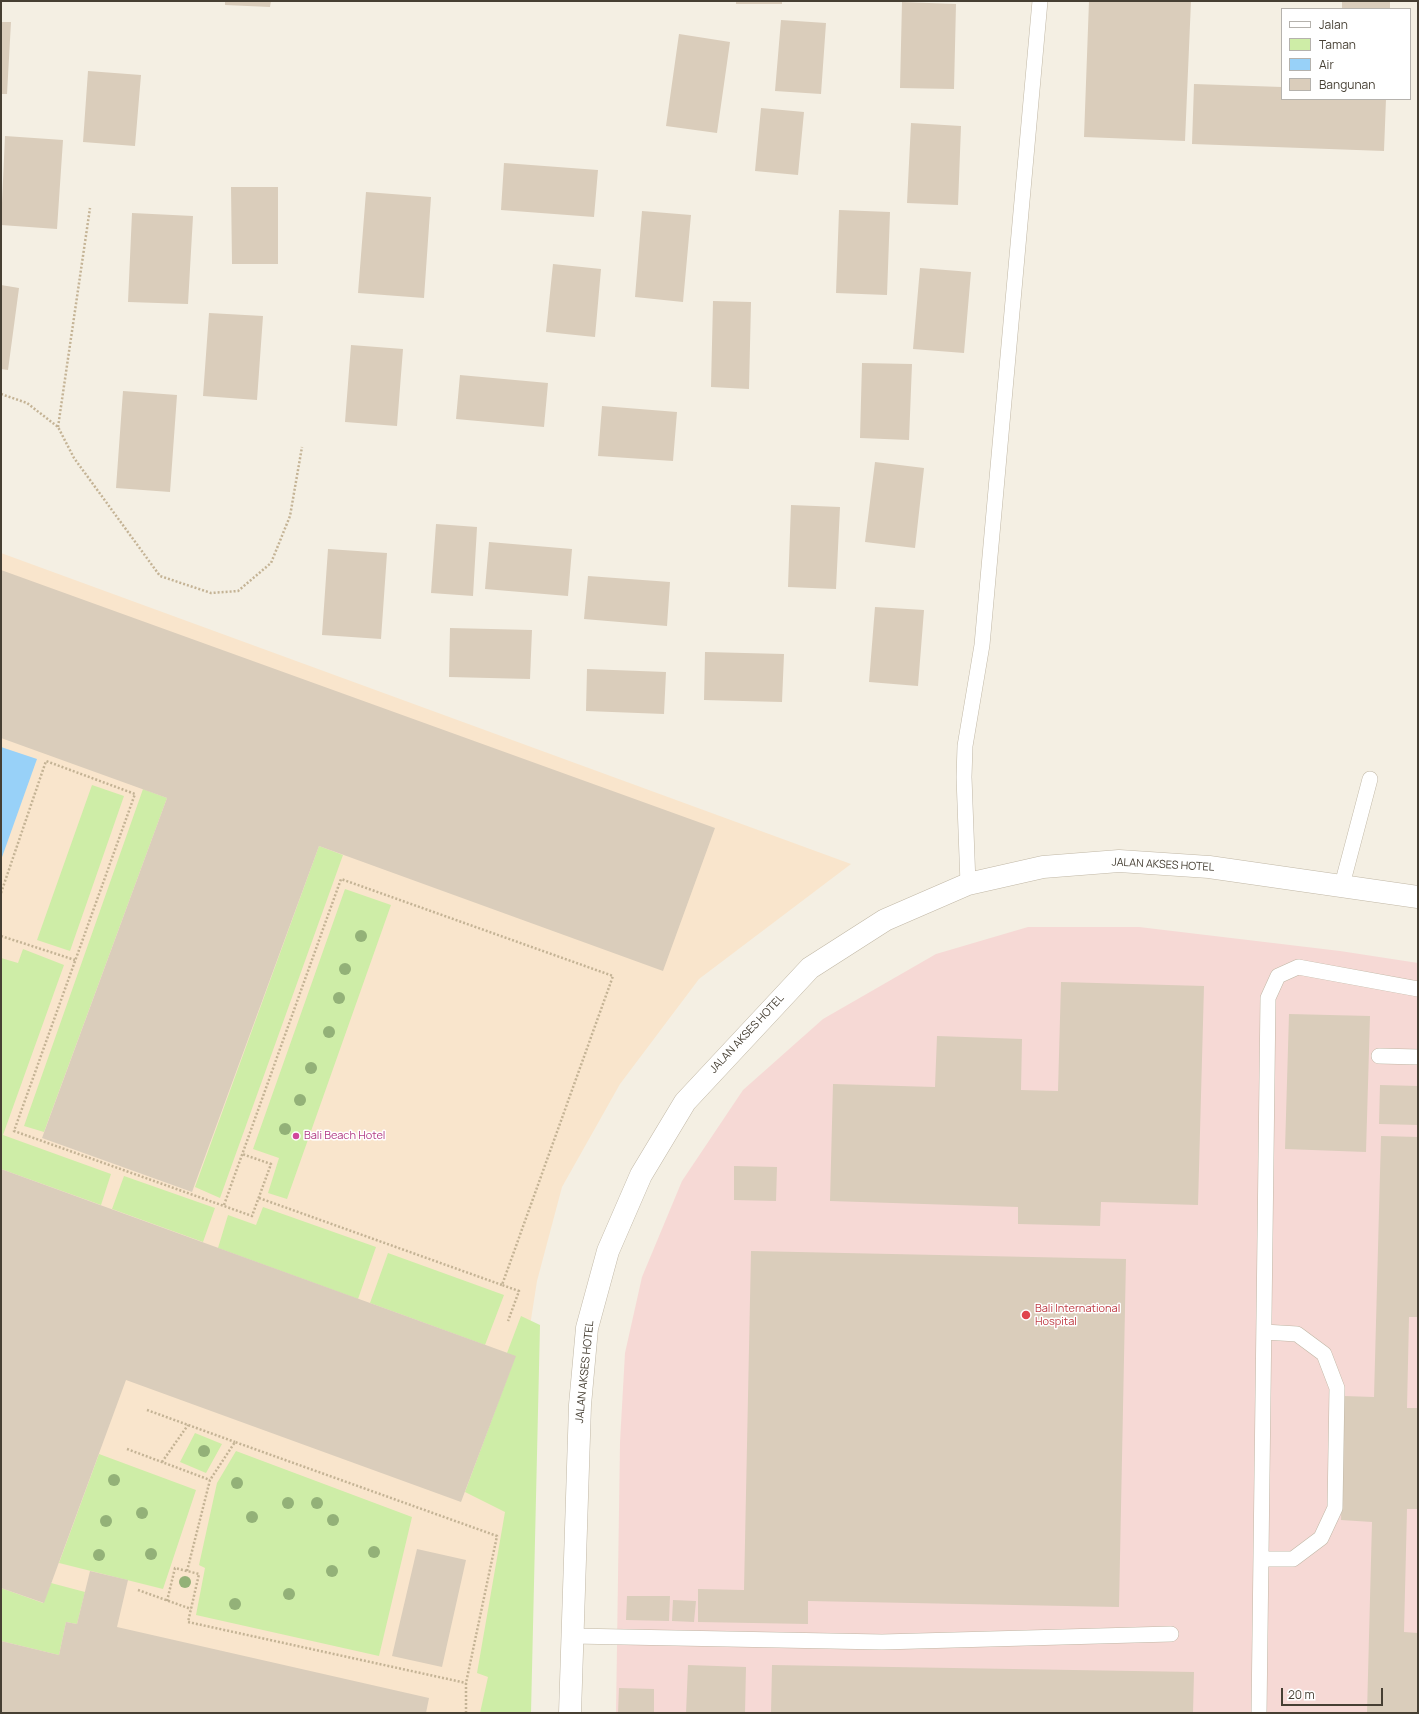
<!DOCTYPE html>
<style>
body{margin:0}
#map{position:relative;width:1419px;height:1714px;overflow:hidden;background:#f4efe3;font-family:Manrope,sans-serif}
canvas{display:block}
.frame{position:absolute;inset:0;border:2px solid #463f33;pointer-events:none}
.legend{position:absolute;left:1281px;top:8px;width:130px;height:92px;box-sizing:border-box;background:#fff;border:1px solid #b5b2ad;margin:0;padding:5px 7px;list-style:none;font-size:12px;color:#463f33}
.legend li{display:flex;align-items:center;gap:8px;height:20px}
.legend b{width:20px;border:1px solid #b5b2ad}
.scale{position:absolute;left:1281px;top:1688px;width:102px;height:18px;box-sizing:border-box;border:2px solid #463f33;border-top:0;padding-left:5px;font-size:12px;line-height:14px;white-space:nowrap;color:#463f33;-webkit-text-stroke:3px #fff;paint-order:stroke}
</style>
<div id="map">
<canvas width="1419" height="1714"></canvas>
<div class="frame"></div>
<ul class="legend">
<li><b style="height:5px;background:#fff"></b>Jalan</li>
<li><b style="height:11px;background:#ceeda7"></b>Taman</li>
<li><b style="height:11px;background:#98d1f8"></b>Air</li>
<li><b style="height:11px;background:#dacdbb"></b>Bangunan</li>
</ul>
<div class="scale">20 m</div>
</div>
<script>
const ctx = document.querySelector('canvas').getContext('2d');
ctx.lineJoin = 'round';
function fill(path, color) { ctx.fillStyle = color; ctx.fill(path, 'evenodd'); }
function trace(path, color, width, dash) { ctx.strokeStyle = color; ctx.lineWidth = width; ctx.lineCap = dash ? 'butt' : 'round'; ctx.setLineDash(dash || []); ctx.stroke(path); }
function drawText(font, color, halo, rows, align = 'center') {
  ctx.font = font + ' Manrope,sans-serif'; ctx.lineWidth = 3; ctx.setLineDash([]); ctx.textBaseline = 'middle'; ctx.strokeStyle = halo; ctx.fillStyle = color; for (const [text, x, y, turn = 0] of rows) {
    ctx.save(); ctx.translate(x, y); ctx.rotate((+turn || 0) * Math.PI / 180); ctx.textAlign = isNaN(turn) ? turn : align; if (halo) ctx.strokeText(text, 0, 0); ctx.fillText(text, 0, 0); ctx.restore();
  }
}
const commercial = new Path2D(`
 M1 553 851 864 699 979 620 1084 562 1187 537 1281 520 1390 499 1713H1Z`);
const medical = new Path2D(`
 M1028 927H1139L1340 951 1418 963V1713H616L620 1442 625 1353 642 1277 682 1181 743 1090 823 1019 936 954Z`);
const green = new Path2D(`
 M92 785 124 796 70 951 37 940Z
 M143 789 167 798 44 1132 24 1126Z
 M319 846 343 855 220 1198 195 1187Z
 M345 889 391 905 287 1199 268 1193 279 1158 253 1149Z
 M23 949 64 965 3 1135 111 1174 101 1205 1 1169V958L18 963Z
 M124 1176 215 1208 203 1242 112 1209Z
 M263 1207 376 1247 358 1299 218 1248 228 1215 256 1225Z
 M388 1253 504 1295 485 1345 370 1303Z
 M521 1316 540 1325 531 1713H480L488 1677 477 1673 505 1512 465 1492 515 1357 507 1353Z
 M195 1433 222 1444 206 1473 180 1462Z
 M236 1451 412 1517 379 1656 196 1615 205 1568 199 1565 217 1483Z
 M99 1454 196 1490 163 1589 59 1563Z
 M51 1583 85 1592 77 1624 66 1622 59 1655 1 1641V1588L43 1603Z`);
const water = new Path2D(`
 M1 747 37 759 1 860Z`);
const building = new Path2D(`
 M225 1H271L270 7 225 5Z
 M736 1H782V4H736Z
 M1089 1H1191L1185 141 1084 137Z
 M1342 1H1390V9H1342Z
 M902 2 956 4 954 89 900 88Z
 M781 20 826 23 821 94 775 91Z
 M1 22H11L7 94H1Z
 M679 34 730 42 717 133 666 126Z
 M88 71 141 75 135 146 83 142Z
 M1194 84 1282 87V99H1386L1384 151 1192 144Z
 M761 108 804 112 798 175 755 171Z
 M911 123 961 126 958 205 907 203Z
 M5 136 63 140 57 229 1 225Z
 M504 163 598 170 594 217 501 210Z
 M231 187H278V264H232Z
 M366 192 431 197 424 298 358 293Z
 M839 210 890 212 887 295 836 293Z
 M642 211 691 215 683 302 635 297Z
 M132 213 193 216 188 304 128 302Z
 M553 264 601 269 595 337 546 332Z
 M920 268 971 272 964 353 913 349Z
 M1 285 19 288 8 370 1 369Z
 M713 301 751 302 749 389 711 387Z
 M209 313 263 316 257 400 203 396Z
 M351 345 403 349 397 426 345 422Z
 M862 363 912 364 909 440 860 438Z
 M460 375 548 383 544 427 456 419Z
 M123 391 177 395 170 492 116 488Z
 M602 406 677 412 673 461 598 456Z
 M875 462 924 468 915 548 865 542Z
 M791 505 840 507 836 589 788 587Z
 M436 524 477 527 473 596 431 593Z
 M489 542 572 549 568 596 485 589Z
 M328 549 387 553 381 639 322 635Z
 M1 570 715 828 663 971 319 846 192 1192 42 1138 167 798 1 738Z
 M588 576 670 582 667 626 584 619Z
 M875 607 924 610 918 686 869 682Z
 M450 628 532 630 530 679 449 677Z
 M705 652 784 654 782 702 704 700Z
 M587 669 666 672 664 714 586 711Z
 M1061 982 1204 986 1198 1205 1101 1202 1100 1226 1018 1224V1207L830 1201 833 1084 935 1087 937 1036 1022 1039 1021 1090 1058 1091Z
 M1289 1014 1370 1016 1366 1152 1285 1149Z
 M1380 1085 1418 1086V1125L1379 1124Z
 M1381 1136 1418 1137V1317H1409L1407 1408H1418V1509H1407L1404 1632 1418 1633V1713H1367L1372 1522 1341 1520 1344 1396 1374 1397Z
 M734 1166 777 1167 776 1201 734 1200Z
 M1 1169 516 1356 461 1502 126 1380 44 1603 1 1588Z
 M751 1251 1126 1259 1119 1607 808 1601V1624L698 1622V1589L744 1590Z
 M417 1549 466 1560 442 1667 392 1656Z
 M90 1571 128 1580 117 1627 429 1698 426 1713H1V1641L59 1655 66 1622 77 1624Z
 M627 1596H670L669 1621 626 1620Z
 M673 1600 696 1601 694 1622 672 1621Z
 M688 1665 746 1667 745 1713H686Z
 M772 1665 1194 1672 1193 1713H771Z
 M619 1688 654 1689V1713H618Z`);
const path = new Path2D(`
 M1 394 27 403 58 427 74 458 160 576 211 593 238 591 271 563 290 516 302 447
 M58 427 90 208
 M1 893 46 761 135 794 14 1131 252 1216 271 1164 242 1154
 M1 936 75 960
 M259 1198 502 1285
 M224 1205 341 879 613 976 502 1285 519 1291 508 1321
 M147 1410 235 1442
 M127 1449 210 1480
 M162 1462 188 1425
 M187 1571 210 1480 235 1442 497 1536 466 1683V1713
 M138 1590 191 1609
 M167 1601 175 1568 199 1574 188 1622 466 1683`);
const lane = new Path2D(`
 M968 884 964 777 965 746 982 645 1040 1
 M1342 885 1370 779
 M1379 1056 1418 1057
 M1261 1559H1293L1321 1538 1335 1508 1337 1388 1324 1354 1297 1334 1264 1332
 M573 1636 882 1642 1171 1634
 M1259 1713 1268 998 1278 976 1298 967 1418 989`);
const street = new Path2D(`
 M570 1713 580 1405 587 1328 608 1251 641 1175 685 1102 810 968 885 920 968 884 1043 867 1119 861 1209 867 1418 897`);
const trees = [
 [361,936],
 [345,969],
 [339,998],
 [329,1032],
 [311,1068],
 [300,1100],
 [285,1129],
 [204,1451],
 [114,1480],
 [237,1483],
 [288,1503],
 [317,1503],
 [142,1513],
 [252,1517],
 [333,1520],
 [106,1521],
 [374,1552],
 [151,1554],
 [99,1555],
 [332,1571],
 [185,1582],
 [289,1594],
 [235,1604]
];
const markers = [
 [296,1136,4,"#d1479c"],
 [1026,1315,5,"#e0444e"]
];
const streetNames = [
 ["JALAN AKSES HOTEL",1163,865,3],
 ["JALAN AKSES HOTEL",747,1034,-47],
 ["JALAN AKSES HOTEL",585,1372,-84]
];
const hotelNames = [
 ["Bali Beach Hotel",304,1136]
];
const healthNames = [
 ["Bali International",1035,1309],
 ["Hospital",1035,1322]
];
fill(commercial, '#f9e5cc');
fill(medical, '#f6d9d5');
fill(green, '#ceeda7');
fill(water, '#98d1f8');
fill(building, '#dacdbb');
trace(lane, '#c0b7a5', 16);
trace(street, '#c0b7a5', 23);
trace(path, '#c4b395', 2.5, [2, 2]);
trace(lane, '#fff', 15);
trace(street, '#fff', 22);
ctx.fillStyle = '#93b178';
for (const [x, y] of trees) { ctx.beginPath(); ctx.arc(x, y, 6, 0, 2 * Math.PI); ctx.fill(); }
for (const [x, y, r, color] of markers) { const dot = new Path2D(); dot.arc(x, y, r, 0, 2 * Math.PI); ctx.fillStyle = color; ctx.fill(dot); trace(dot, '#fff', 1.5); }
drawText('11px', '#463f33', '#fff', streetNames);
drawText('11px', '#b23c85', '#fff', hotelNames, 'left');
drawText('11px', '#be3a42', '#fff', healthNames, 'left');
</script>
